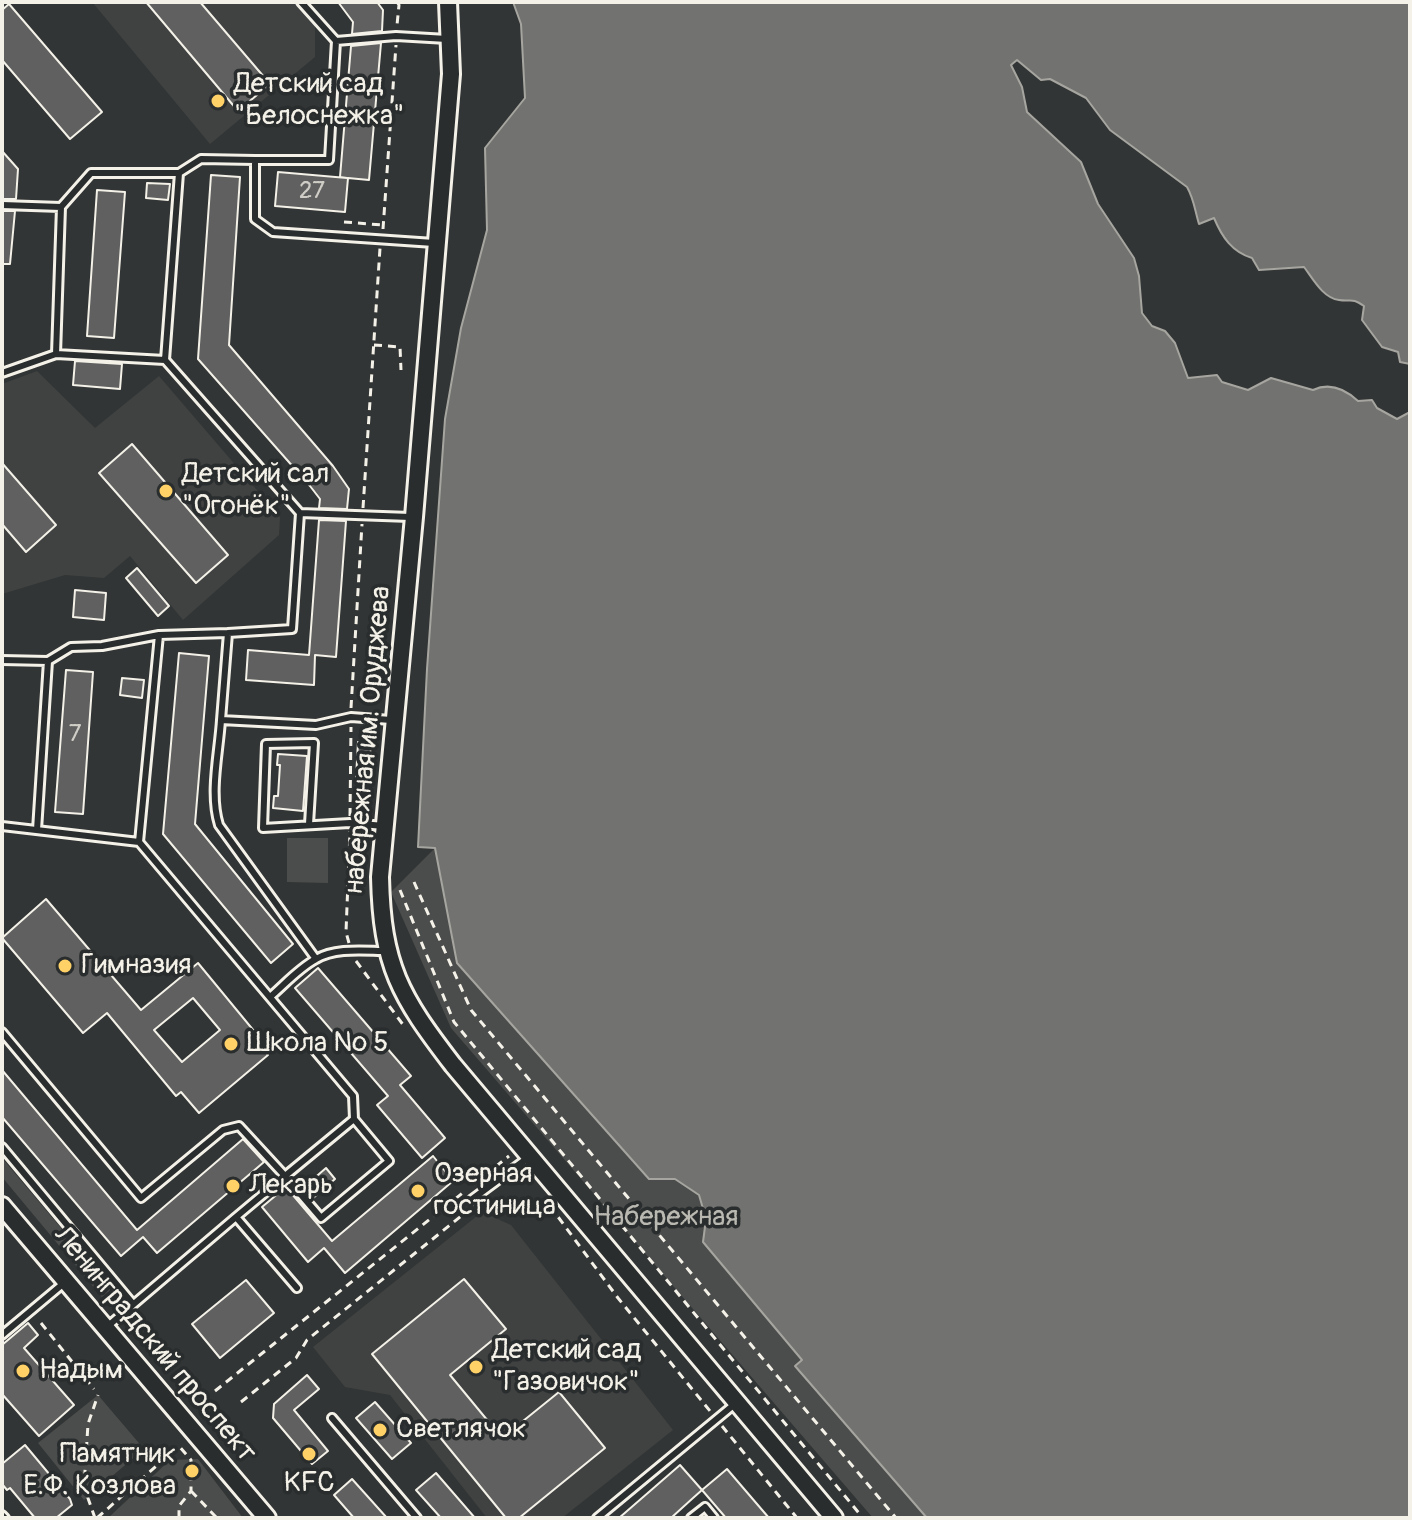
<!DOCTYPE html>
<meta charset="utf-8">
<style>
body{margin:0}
#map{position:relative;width:1412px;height:1520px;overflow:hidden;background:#323535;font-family:Pangolin,sans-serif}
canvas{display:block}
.frame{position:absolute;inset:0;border:4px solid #f4f1e8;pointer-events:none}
</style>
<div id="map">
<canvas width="1412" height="1520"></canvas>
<div class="frame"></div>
</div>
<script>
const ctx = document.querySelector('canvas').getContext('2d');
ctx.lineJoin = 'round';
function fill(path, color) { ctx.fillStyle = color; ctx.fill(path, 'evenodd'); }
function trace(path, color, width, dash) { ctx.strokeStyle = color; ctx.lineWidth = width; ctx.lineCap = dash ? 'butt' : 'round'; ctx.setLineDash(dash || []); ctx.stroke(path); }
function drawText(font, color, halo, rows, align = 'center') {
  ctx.font = font + ' Pangolin,sans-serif'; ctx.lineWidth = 7; ctx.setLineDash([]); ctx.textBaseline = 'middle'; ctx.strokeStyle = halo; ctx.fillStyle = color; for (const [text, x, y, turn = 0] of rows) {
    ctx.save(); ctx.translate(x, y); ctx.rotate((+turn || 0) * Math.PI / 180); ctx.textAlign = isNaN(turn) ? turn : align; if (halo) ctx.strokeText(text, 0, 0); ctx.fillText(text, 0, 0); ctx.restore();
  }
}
const built = new Path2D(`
 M296 2 315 24V57L210 144 93 3Z
 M37 371 95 428 159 376 280 517 279 535 183 620 130 556 104 578 65 575 2 594V384Z
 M482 1212 511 1225 673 1430 562 1518H487L390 1395 345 1387 313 1347Z`);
const green = new Path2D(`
 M287 838H328V883L287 882Z
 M435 848 445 890 675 1179 699 1195 706 1220 703 1242 802 1360 796 1367 927 1518H873L451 1028 391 892Z
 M2 1158 121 1299 111 1308 2 1177Z
 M98 1395 144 1449 84 1500 38 1443Z
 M198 1459 243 1518H108L170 1460Z`);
const water = new Path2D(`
 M513 2H1410V364L1400 362 1398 352 1382 347 1362 320 1364 306C1351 297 1352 302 1339 300 1323 298 1313 279 1304 267L1259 270 1252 258C1232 252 1222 237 1214 218L1199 224C1195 211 1194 199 1187 187L1110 130 1086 98 1050 79 1041 80 1017 60 1011 65 1022 87 1027 112 1081 162 1098 204 1134 258 1139 276 1142 313 1152 326 1165 331 1175 343 1188 378 1217 375 1222 382 1248 390 1271 378 1313 390C1330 382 1345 389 1358 401L1372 400 1377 408 1397 419 1410 412V1518H927L795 1366 802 1360 703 1242 706 1219 699 1195 675 1179H649L457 963 435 848 418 847 427 669 445 419 461 328 487 230 485 148 525 98 521 24Z`);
const building = new Path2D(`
 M146 2H200L270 84 238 111Z
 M338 2H377L383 10 382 31 352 34 353 22Z
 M9 4 102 112 70 139 2 60V10Z
 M381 43 369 180 348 178 345 212 275 206 278 172 347 178 340 177 351 46Z
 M2 151 18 169 16 199H2Z
 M211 175 240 177 229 345 333 466 349 489 347 509 319 508 320 499 310 486 198 359Z
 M147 183 170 184 168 200 146 198Z
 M97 190 125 192 114 338 87 336Z
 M2 211H15L10 264H2Z
 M75 361 122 364 120 389 73 385Z
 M132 444 228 555 196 583 99 473Z
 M2 463 56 525 26 552 2 524Z
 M319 520 346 521 336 657 315 655 314 685 246 680 248 650 309 655Z
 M137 568 169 606 158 616 126 578Z
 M75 590 106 593 104 620 73 617Z
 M179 653 209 656 195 824 293 944 271 963 163 834Z
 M66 670 93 672 83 814 55 812Z
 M122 678 144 680 142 698 120 695Z
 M358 742 371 743 369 779 356 778Z
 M278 754 307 756 303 811 273 808 274 796H278L280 765H277Z
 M46 899 141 1010 198 963 254 1031 251 1034 268 1055 199 1113 181 1092 176 1096 107 1013 83 1033 2 938ZM193 998 220 1030 182 1062 154 1030Z
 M318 968 411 1076 400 1085 445 1138 422 1158 377 1105 388 1096 295 988Z
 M2 1070 137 1230 243 1139 264 1162 157 1253 143 1237 121 1256 2 1117Z
 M433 1156 453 1181 345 1273 324 1248 308 1262 262 1207 286 1187 332 1241Z
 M326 1168 335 1179 312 1199 303 1188Z
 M464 1279 506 1329 450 1375 502 1438 559 1392 605 1448 519 1518H506L372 1354Z
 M246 1280 274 1313 220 1358 192 1324Z
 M28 1323 38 1335 24 1348 74 1405 39 1436 2 1394V1345Z
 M307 1375 319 1389 294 1410 328 1451 312 1464 273 1418 274 1404Z
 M375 1402 411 1443 392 1459 356 1418Z
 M25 1445 70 1499 72 1505 56 1518H35L10 1488 7 1490 2 1484V1464Z
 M680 1465 702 1490 693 1498 671 1518H619Z
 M727 1469 769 1518H726L702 1490Z
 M436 1473 475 1518H441L416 1490Z
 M352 1479 387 1518H354L334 1495Z`);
const path = new Path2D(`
 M397 2 399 5 397 25
 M344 222 383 225
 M383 229 396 45
 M374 345 400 347 401 370
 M363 508 380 248
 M351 708 362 524
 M350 816 351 727
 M414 882 471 1010 896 1518
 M400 890 454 1022 863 1518
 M349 943 346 932 350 831
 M356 961 404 1026
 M474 1184 509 1156
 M550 1206 618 1298 710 1411
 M41 1323 94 1389
 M215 1391 465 1191
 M241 1402 296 1358 307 1340 470 1209
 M722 1426 797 1518
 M191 1491 217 1518
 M95 1518 84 1487 88 1424 98 1395
 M97 1518 179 1446 191 1460V1491L179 1506V1518`);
const lane = new Path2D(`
 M301 2 336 41 396 36 447 39
 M336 41 329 160H255V219L273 232 434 243
 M179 173 165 360 300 513 292 629 228 633
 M2 205 61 207 91 173H179L201 159 255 160
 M56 354 61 207
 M2 373 56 354 165 360
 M300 513 410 517
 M2 660 48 661
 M221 720C219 753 209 793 219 825L316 959
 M309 824 314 743 266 744 263 828 350 823 384 826
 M2 826 139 842 353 1096 354 1119 389 1161 321 1218 285 1176 236 1217 297 1288
 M37 830 48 661 71 647 102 646 159 635
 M139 842 159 635 228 633 221 720 316 725 351 717 391 720
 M270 997C284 985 299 968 316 959 336 947 365 951 387 951
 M2 1032 141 1198 223 1130 239 1126 285 1176 354 1119
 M2 1147 133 1304
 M471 1200 529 1157
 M108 1326 236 1217
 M2 1335 64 1283
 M332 1418 417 1518
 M2 1515 5 1518
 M597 1518 736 1403
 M691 1518 705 1507 714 1518`);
const secondary = new Path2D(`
 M448 2 451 74 414 517 380 877C382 966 400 996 453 1065L834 1518
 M2 1206 267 1518`);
const markers = [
 [218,101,8,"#ffd166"],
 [166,491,8,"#ffd166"],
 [65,966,8,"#ffd166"],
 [231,1044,8,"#ffd166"],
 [233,1186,8,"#ffd166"],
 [418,1191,8,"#ffd166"],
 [476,1367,8,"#ffd166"],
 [23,1371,8,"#ffd166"],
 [380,1430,8,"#ffd166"],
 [309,1454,8,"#ffd166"],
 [192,1471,8,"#ffd166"]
];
const numberNames = [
 ["27",312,192],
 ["7",75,735]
];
const poiNames = [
 ["Детский сад",234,85],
 ["\"Белоснежка\"",234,117],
 ["Детский сал",182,475],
 ["\"Огонёк\"",182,507],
 ["Гимназия",81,966],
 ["Школа № 5",247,1044],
 ["Озерная",434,1175],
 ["гостиница",434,1207],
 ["Лекарь",249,1186],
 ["Детский сад",492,1351],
 ["\"Газовичок\"",492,1383],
 ["Надым",39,1371],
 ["Светлячок",396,1430],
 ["Памятник",176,1455,"right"],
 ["Е.Ф. Козлова",176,1487,"right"],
 ["KFC",309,1484,"center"]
];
const streetNames = [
 ["набережная им. Оруджева",369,740,-85],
 ["Ленинградский проспект",154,1345,50]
];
const parkNames = [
 ["Набережная",666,1218]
];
fill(built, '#404242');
fill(green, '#4b4d4c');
fill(water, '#727370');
trace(water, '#a6a5a0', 2);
fill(building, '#5f605f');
trace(building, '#f4f1e8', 2);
trace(lane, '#f4f1e8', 12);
trace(secondary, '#f4f1e8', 22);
trace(path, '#f4f1e8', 3, [8, 6]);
trace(lane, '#2a2d2e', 6);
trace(secondary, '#2a2d2e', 16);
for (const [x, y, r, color] of markers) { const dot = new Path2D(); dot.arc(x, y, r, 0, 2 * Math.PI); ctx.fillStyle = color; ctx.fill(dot); trace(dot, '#2a2d2e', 3); }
drawText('24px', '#cfcdc6', null, numberNames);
drawText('28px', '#f4f1e8', '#2a2d2e', poiNames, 'left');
drawText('28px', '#f4f1e8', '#2a2d2e', streetNames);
drawText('28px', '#b9b8b1', '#2a2d2e', parkNames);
</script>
